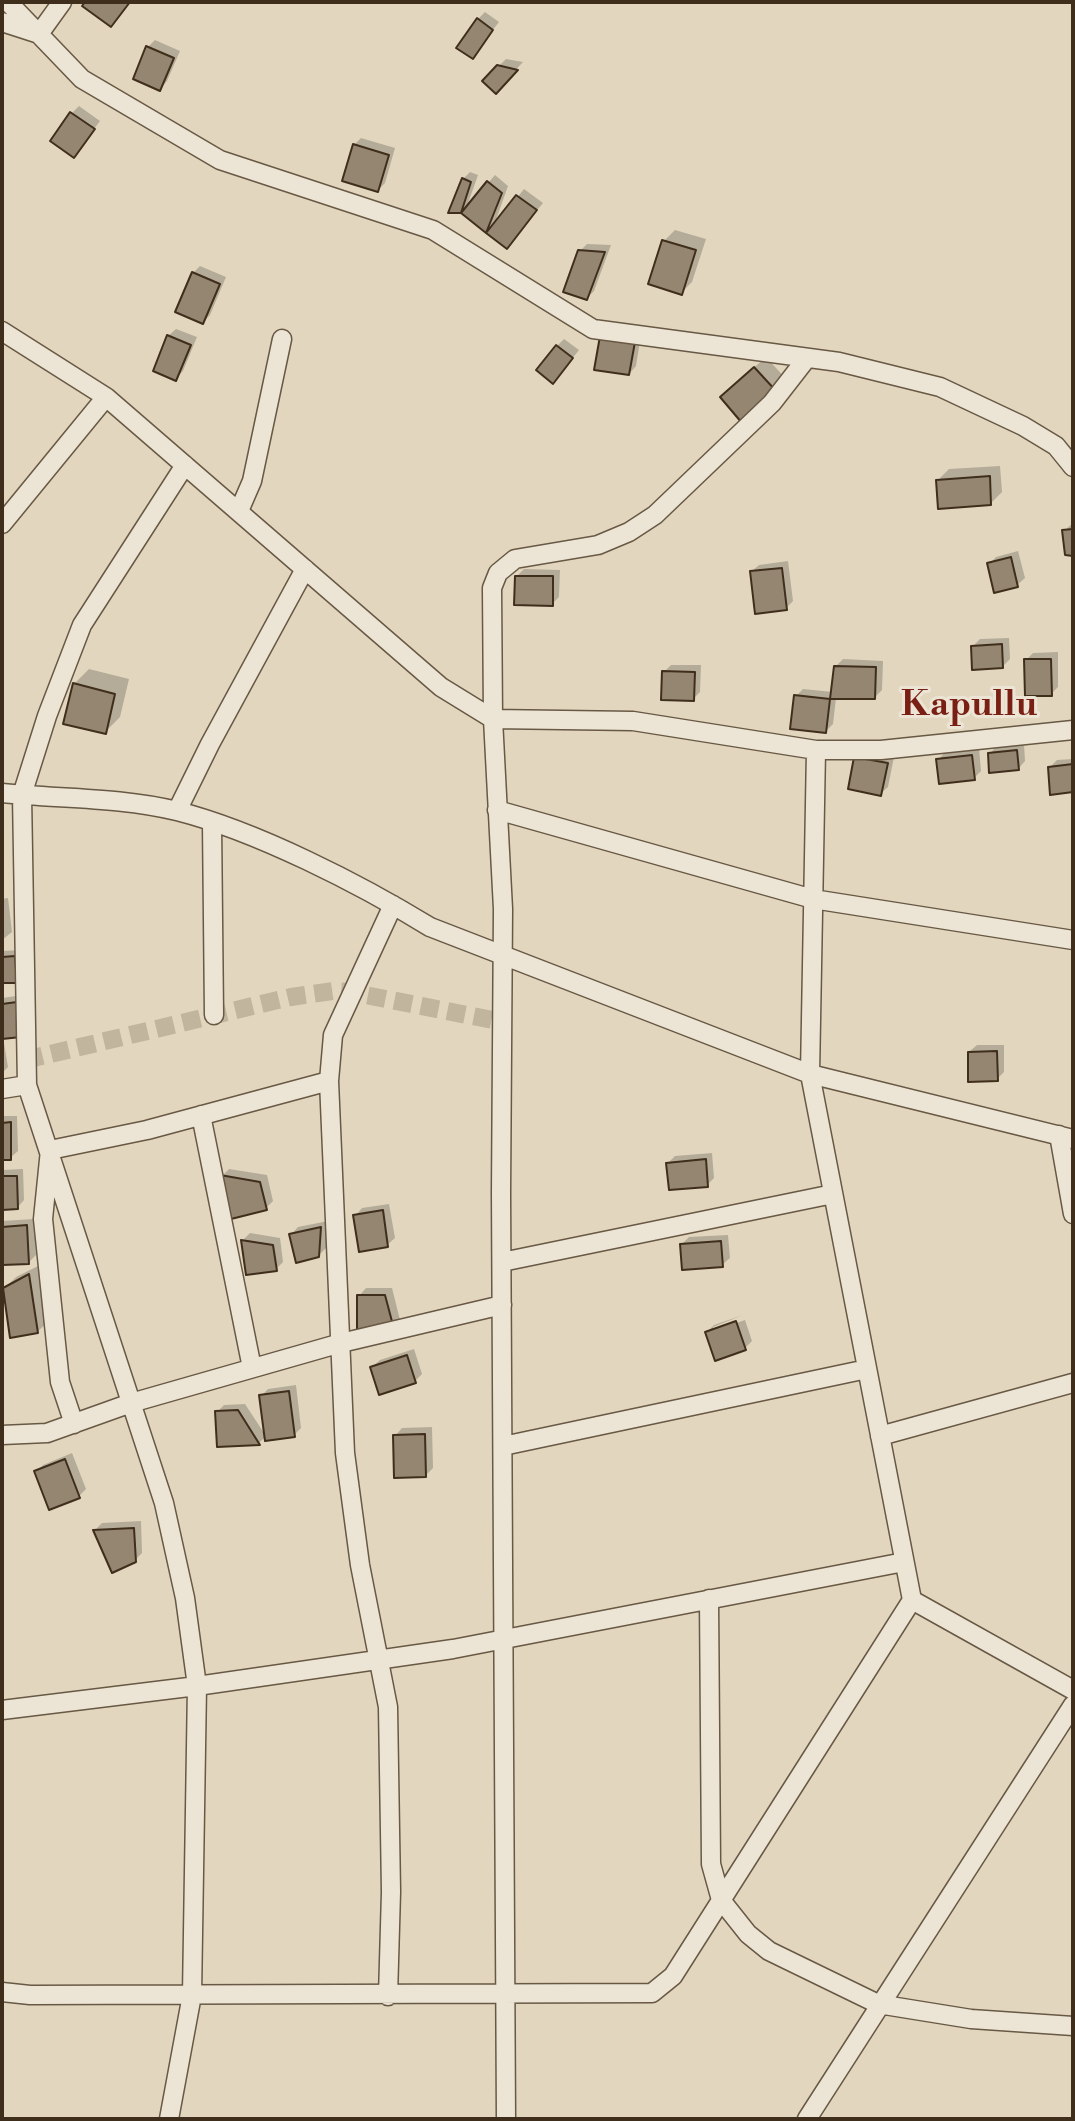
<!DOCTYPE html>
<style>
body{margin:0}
#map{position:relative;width:1075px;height:2121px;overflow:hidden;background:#e2d7be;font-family:"Libre Bodoni",serif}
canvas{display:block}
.frame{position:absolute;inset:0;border:4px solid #402e1c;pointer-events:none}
</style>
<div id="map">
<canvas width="1075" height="2121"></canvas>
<div class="frame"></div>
</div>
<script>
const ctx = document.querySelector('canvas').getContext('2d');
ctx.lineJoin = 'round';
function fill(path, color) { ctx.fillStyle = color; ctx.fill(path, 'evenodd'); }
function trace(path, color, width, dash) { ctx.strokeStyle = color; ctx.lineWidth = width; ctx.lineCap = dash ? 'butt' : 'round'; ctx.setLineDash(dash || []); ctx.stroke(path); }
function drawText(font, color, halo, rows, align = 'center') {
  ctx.font = font + ' "Libre Bodoni",serif'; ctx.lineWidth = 6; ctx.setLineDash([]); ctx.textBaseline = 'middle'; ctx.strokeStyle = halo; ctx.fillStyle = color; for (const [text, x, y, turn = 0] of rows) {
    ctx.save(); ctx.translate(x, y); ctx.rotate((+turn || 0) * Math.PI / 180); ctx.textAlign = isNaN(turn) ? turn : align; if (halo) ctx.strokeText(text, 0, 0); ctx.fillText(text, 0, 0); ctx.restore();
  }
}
const shadow = new Path2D(`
 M485 12 499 22 472 57 478 19Z
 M155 40 180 51 167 81 160 89 148 47Z
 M506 59 523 62 495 92 484 81Z
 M79 106 100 121 74 156 72 113Z
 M361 138 395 148 385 183 378 190 354 145Z
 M470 172 478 175 466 209 495 175 508 186 493 228 524 189 543 203 507 247 462 211H450L463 179Z
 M675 230 706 239 692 282 681 293 664 241Z
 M587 244 611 245 594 291 587 298 580 251Z
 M200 266 226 277 210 315 203 322 193 273Z
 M176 329 197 337 183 371 176 378 168 336Z
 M641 335 636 366 629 374 596 368Z
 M564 339 579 350 560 374 557 346Z
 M766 357 787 380 776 391 733 386Z
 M1000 466 1002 492 991 503 938 480 949 469Z
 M1073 523V554H1067L1064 531Z
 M1018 551 1025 578 1017 585 989 564 996 557Z
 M788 561 793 601 786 608 751 572 759 565Z
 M524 569 560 570 559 597 552 604 517 576Z
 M1009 638 1010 659 1003 666 973 646 980 639Z
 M1058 652V687L1051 694 1026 660 1033 653Z
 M843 659 883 661 882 690 874 698H836L833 724 825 732 796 696 803 689 833 692 836 666Z
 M671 665H701L700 692 693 699 664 672Z
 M89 669 129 679 120 717 105 732 74 684Z
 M1024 744 1025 761 1018 769 990 753 997 746Z
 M979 748 981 771 974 778 938 760 945 752Z
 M863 750 894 757 888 787 880 794 850 787Z
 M1073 759V791L1052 793 1050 767 1057 760Z
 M8 898 12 932 2 940V899Z
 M22 950 16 981 2 982V951Z
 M23 995 3 1037 8 1067 2 1073V998Z
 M977 1045H1004V1072L997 1079 969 1052Z
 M2 1116H17L18 1151 10 1158H2Z
 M712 1153 714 1178 707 1185 668 1163 675 1156Z
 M23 1169 24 1200 17 1208H2V1170Z
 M229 1169 267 1175 273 1201 266 1208 222 1176Z
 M389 1204 395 1238 387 1245 355 1216 362 1208Z
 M34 1219 36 1255 29 1262 2 1263V1221Z
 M328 1221 326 1248 318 1256 291 1235 298 1227Z
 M250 1233 280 1238 283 1262 276 1269 243 1240Z
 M728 1235 730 1258 722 1265 682 1244 689 1237Z
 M40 1265 49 1321 37 1332 5 1288 16 1277Z
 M366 1288H392L400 1320 393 1327 359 1296Z
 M743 1315 713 1327V1331L745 1320 752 1341 745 1348 707 1332 714 1325Z
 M414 1349 422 1374 415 1381 372 1367 380 1360Z
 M296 1385 301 1428 294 1435 261 1396 268 1389Z
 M245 1404 266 1436 259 1443 218 1445 217 1412 224 1405Z
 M432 1427 433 1468 426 1475 395 1436 402 1428Z
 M72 1453 86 1489 79 1496 36 1472 43 1465Z
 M141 1521 142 1553 135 1560 95 1530 102 1523Z`);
const building = new Path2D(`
 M85 2H130L111 27 82 6Z
 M477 18 493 30 473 59 456 48Z
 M146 46 174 58 160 91 133 79Z
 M497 65 518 70 496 94 482 81Z
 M70 112 95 129 74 158 50 141Z
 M353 144 389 155 378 192 342 181Z
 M462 178 471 182 461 213H448Z
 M487 181 502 193 486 233 461 213Z
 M516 195 537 210 507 249 486 233Z
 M662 240 696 250 682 295 648 284Z
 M578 250 605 252 587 300 563 292Z
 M192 272 220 284 203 324 175 312Z
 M167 335 191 345 176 381 153 371Z
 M600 336 635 342 629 375 594 370Z
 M556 345 573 358 553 384 536 370Z
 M754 367 777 392 742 423 720 397Z
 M990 476 991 505 938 509 936 480Z
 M1073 529V556L1065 555 1062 530Z
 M1011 557 1018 587 994 593 987 563Z
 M782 568 787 610 755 614 750 571Z
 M515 576H553V606L514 605Z
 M1002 644 1003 668 972 670 971 646Z
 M1024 659H1051L1052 696H1025Z
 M834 666 876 667 875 699H830Z
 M662 671 695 672 694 701 661 700Z
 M73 683 115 694 106 734 63 724Z
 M794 695 830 699 826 733 790 729Z
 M1017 750 1019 770 989 773 988 753Z
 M972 755 975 780 939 784 936 759Z
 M854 757 888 763 881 796 848 789Z
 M1073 764V792L1050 795 1048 767Z
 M15 956 17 983H2V957Z
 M17 1002 21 1037 2 1039V1004Z
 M997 1051 998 1081 968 1082V1052Z
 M11 1122V1160H2V1123Z
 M706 1159 708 1187 669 1190 666 1163Z
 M220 1175 260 1182 267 1210 231 1219Z
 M2 1176H17L18 1209 2 1210Z
 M383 1210 388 1247 359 1252 353 1215Z
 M27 1225 29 1264 2 1265V1227Z
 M321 1227 319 1257 296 1263 289 1234Z
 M241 1240 273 1245 277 1271 246 1275Z
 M721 1241 723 1267 682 1270 680 1244Z
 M29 1274 38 1333 10 1338 3 1288Z
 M357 1295H385L394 1329H357Z
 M736 1321 746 1350 715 1361 705 1332Z
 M407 1355 416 1383 379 1395 370 1367Z
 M289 1391 295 1437 265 1441 259 1395Z
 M238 1410 260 1445 217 1447 215 1411Z
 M425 1434 426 1477 394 1478 393 1435Z
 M65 1459 80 1498 49 1510 34 1471Z
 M134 1528 136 1562 112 1573 93 1530Z`);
const minorTunnel = new Path2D(`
 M25 1060 291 997 333 991 350 992 503 1022`);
const minor = new Path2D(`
 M8 2 82 79 220 160 433 230 593 329 839 362 940 387 1023 426 1056 446 1073 467
 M2 22 39 34 62 2
 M2 331 106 397 441 687 493 719 633 721 816 750H881L1073 730
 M239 511 252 481 282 339
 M2 524 106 397
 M2 793C60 799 120 797 177 811 256 831 360 884 430 927L810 1074 1073 1139
 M497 810 813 899 1073 940
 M177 811 210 744 305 569
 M212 823 214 1015
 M2 1089 27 1085
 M201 1115 252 1368
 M1059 1135 1073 1214
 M502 1262 833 1194
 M74 1424 60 1382 43 1219 50 1150 147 1130 329 1081
 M2 1435 47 1433 131 1403 341 1343 502 1305
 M880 1436 1073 1383
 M503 1446 867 1369
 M709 1599 711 1864 721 1900 748 1934 769 1951 878 2004 971 2019 1073 2026
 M912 1600 1073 1690
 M2 1710 197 1686 453 1649 904 1562
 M2 1992 30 1995 652 1993 673 1976 912 1600 810 1074 816 750
 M388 1996 391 1892 388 1707 360 1565 345 1453 329 1081 333 1035 393 905
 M169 2119 192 1995 197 1686 185 1598 164 1503 27 1085 22 795 47 716 82 625 185 465
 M506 2119 501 1193 503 909 493 719 492 588 498 573 515 559 598 545 629 532 655 515 772 403 807 358
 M807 2119 1073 1705`);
const districtNames = [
 ["Kapullu",969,707]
];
fill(shadow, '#0003');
fill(building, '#948670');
trace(building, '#402e1c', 2);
trace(minorTunnel, '#c2b59e', 18, [18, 9]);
trace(minor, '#685844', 21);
trace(minor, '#ece5d5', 18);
drawText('bold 35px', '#7a1f14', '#ece5d5', districtNames);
</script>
